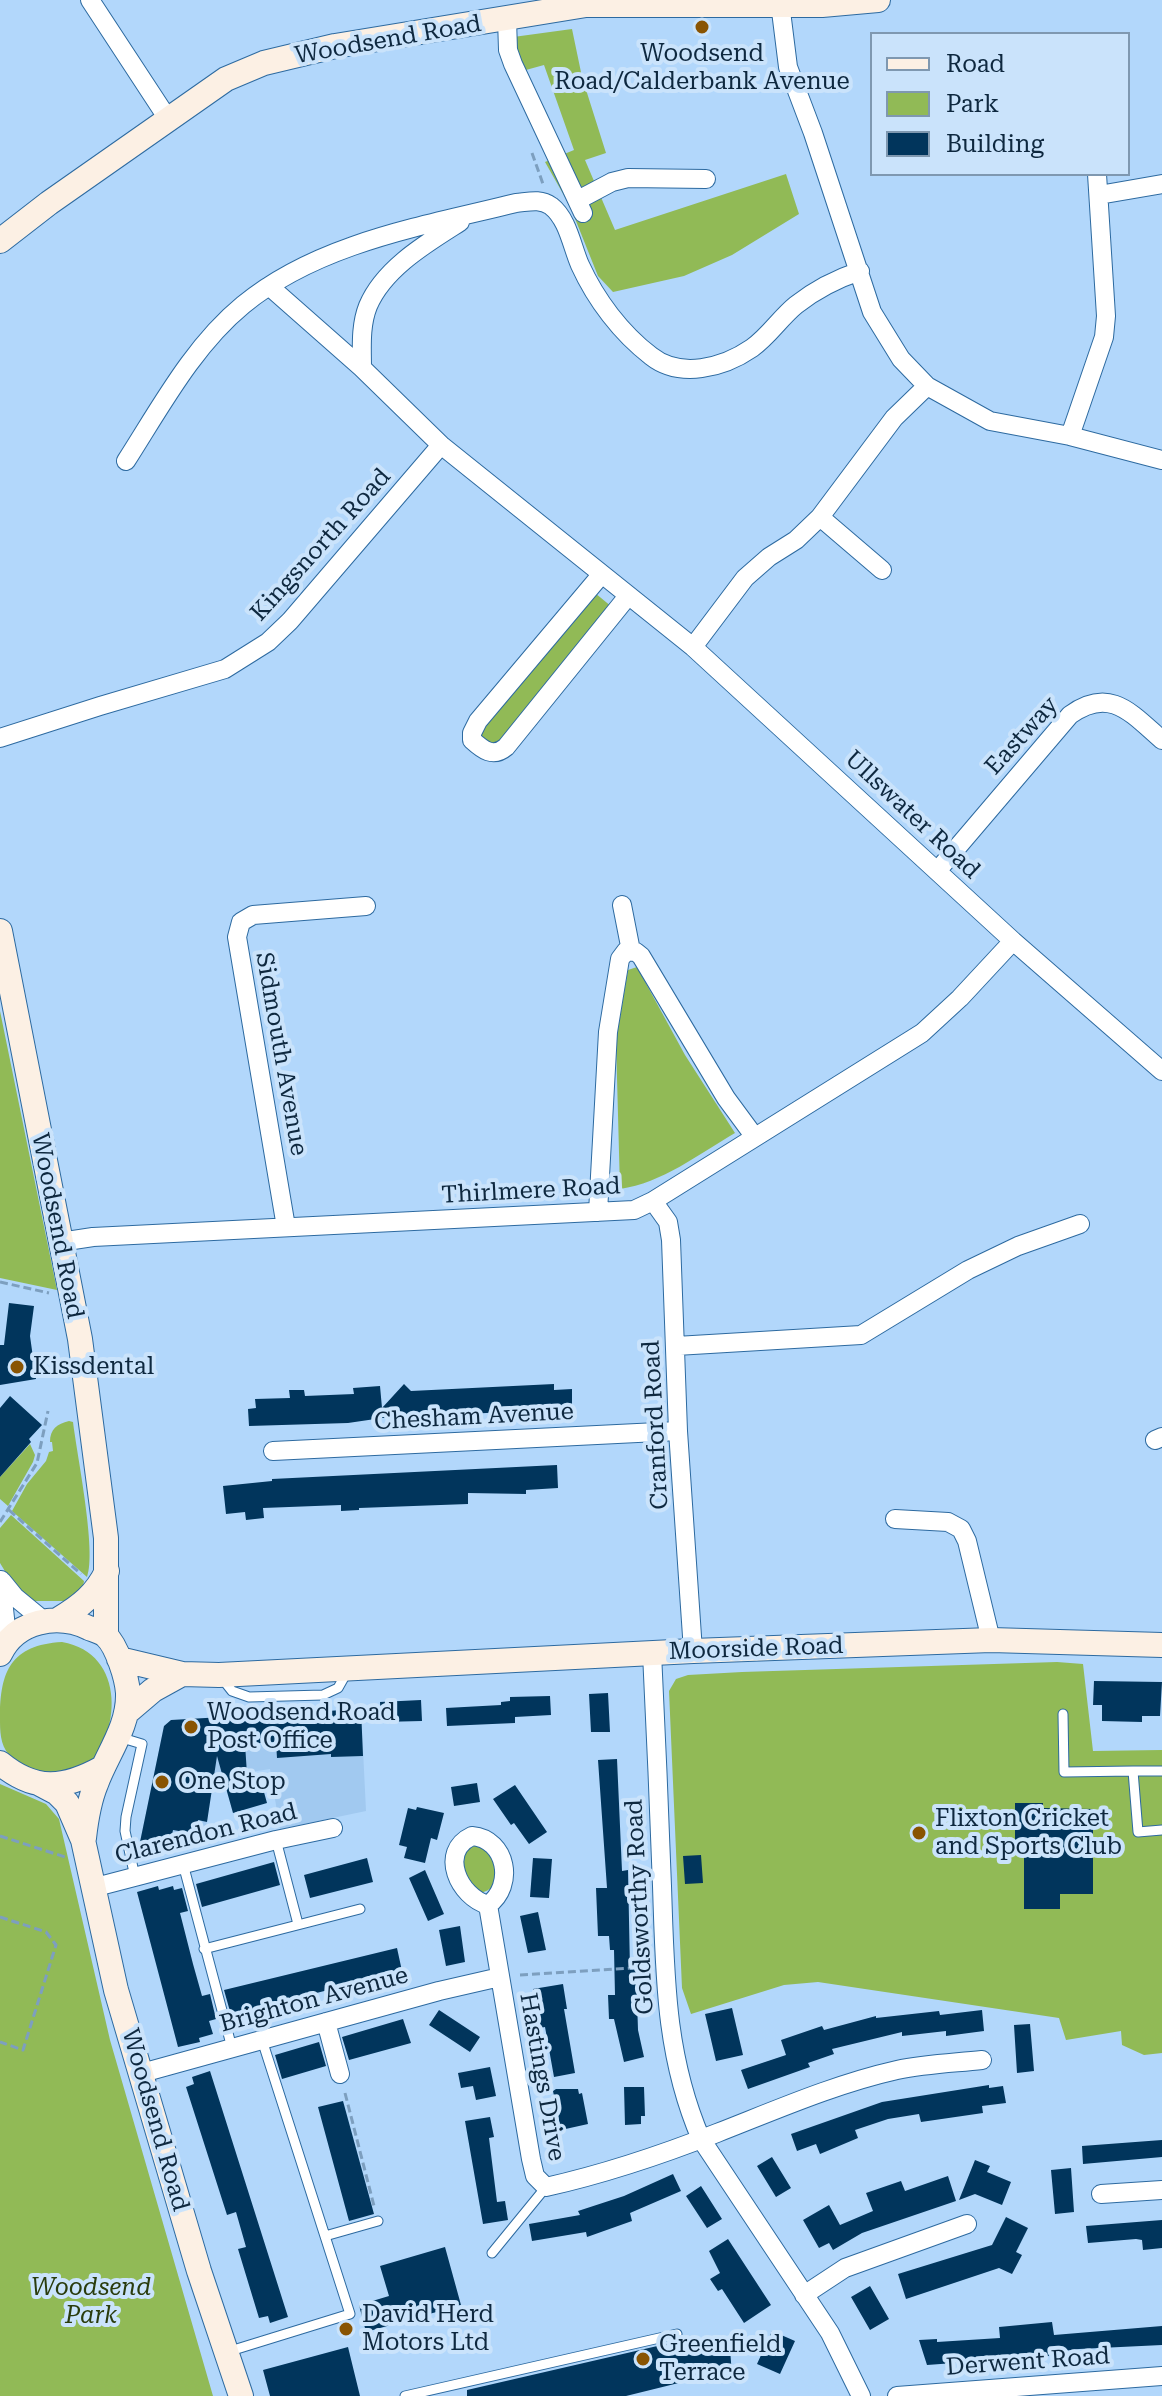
<!DOCTYPE html>
<style>
body{margin:0}
#map{position:relative;width:1162px;height:2396px;overflow:hidden;background:#b2d7fb;font-family:"Roboto Serif",serif}
canvas{display:block}
.legend{position:absolute;left:870px;top:32px;width:260px;height:144px;box-sizing:border-box;background:#cae3fb;border:2px solid #7f98b0;margin:0;padding:10px 14px;list-style:none;font-size:24px;color:#0e283f}
.legend li{display:flex;align-items:center;gap:16px;height:40px}
.legend b{width:40px;border:2px solid #7f98b0}
</style>
<div id="map">
<canvas width="1162" height="2396"></canvas>
<ul class="legend">
<li><b style="height:10px;background:#fcf0e4"></b>Road</li>
<li><b style="height:22px;background:#91ba56"></b>Park</li>
<li><b style="height:22px;background:#01355c"></b>Building</li>
</ul>
</div>
<script>
const ctx = document.querySelector('canvas').getContext('2d');
ctx.lineJoin = 'round';
function fill(path, color) { ctx.fillStyle = color; ctx.fill(path, 'evenodd'); }
function trace(path, color, width, dash) { ctx.strokeStyle = color; ctx.lineWidth = width; ctx.lineCap = dash ? 'butt' : 'round'; ctx.setLineDash(dash || []); ctx.stroke(path); }
function drawText(font, color, halo, rows, align = 'center') {
  ctx.font = font + ' "Roboto Serif",serif'; ctx.lineWidth = 8; ctx.setLineDash([]); ctx.textBaseline = 'middle'; ctx.strokeStyle = halo; ctx.fillStyle = color; for (const [text, x, y, turn = 0] of rows) {
    ctx.save(); ctx.translate(x, y); ctx.rotate((+turn || 0) * Math.PI / 180); ctx.textAlign = isNaN(turn) ? turn : align; if (halo) ctx.strokeText(text, 0, 0); ctx.fillText(text, 0, 0); ctx.restore();
  }
}
const built = new Path2D(`
 M361 1709 366 1811 280 1829 270 1769 214 1778 203 1845 143 1860 140 1842 164 1726Z`);
const green = new Path2D(`
 M572 29 582 77 606 153 585 160 615 230 786 174 799 214 732 255 684 276 613 292 598 276 570 206 545 162 574 150 544 65 515 73 506 38Z
 M595 593 612 607 506 737 490 747 479 735 480 729Z
 M637 967 685 1055 735 1133C699 1154 662 1183 620 1189L616 1041 628 970Z
 M0 1011 57 1290 0 1278Z
 M69 1421 73 1422C77 1455 97 1552 87 1577L12 1511 27 1484 46 1461 49 1452 53 1451 52 1442H50C50 1429 57 1424 69 1421Z
 M30 1444 35 1455 33 1462 8 1506 0 1499V1477Z
 M11 1515 84 1581 83 1587 66 1601H29L17 1591 0 1563V1528Z
 M62 1642C127 1653 122 1736 83 1772L33 1775C26 1768 15 1762 9 1755 0 1744 0 1731 0 1718 0 1671 11 1645 62 1642Z
 M1057 1662 1083 1664 1093 1751 1162 1750V2053L1144 2055 1122 2045 1121 2031 1066 2040 1059 2018 818 1982 784 1985 691 2014 682 1988 669 1691 676 1679 688 1675 742 1672Z
 M0 1784 46 1804 59 1819 110 2040 213 2396H0Z
 M477 1845C497 1854 506 1890 479 1893 466 1880 460 1868 467 1849Z`);
const building = new Path2D(`
 M9 1303 34 1306 30 1336 36 1379 0 1385V1345H4Z
 M404 1384 411 1391 554 1384V1390L572 1389V1406H552L549 1410 382 1418 348 1423 249 1426 248 1409 256 1408 255 1399 290 1398 289 1390H304L305 1396 354 1394 353 1388 380 1386 382 1408Z
 M10 1396 42 1425 29 1439 31 1442 0 1477V1408Z
 M557 1465 558 1488 526 1490V1494L468 1493V1504L359 1508V1510L341 1511V1505L263 1508 264 1518 246 1520 245 1512 226 1514 223 1486 272 1481V1479Z
 M1094 1681 1162 1682 1160 1716H1142V1722L1102 1721V1705H1093Z
 M608 1693 610 1732H591L589 1694Z
 M550 1696 551 1715 515 1717V1723L447 1726 446 1708 501 1705V1702L510 1701V1697Z
 M421 1700 422 1721 381 1722 380 1702Z
 M361 1709 363 1756 331 1757V1754L277 1758 276 1742 245 1744 248 1789 262 1785 267 1803 233 1813 217 1756 207 1822 198 1820 196 1834 173 1830 171 1840 141 1847 140 1842 164 1726 171 1720Z
 M617 1759 622 1871 628 1870 630 1970 636 1969 638 2030 644 2057 624 2062 614 2019H609L608 1995H615L614 1950H610L609 1936H598L596 1888H607L598 1760Z
 M477 1783 480 1802 454 1806 451 1787Z
 M515 1785 547 1832 529 1844 514 1823 511 1825 493 1799Z
 M1015 1803H1043V1808L1093 1809V1894H1060V1909H1024V1855H1015Z
 M417 1807 444 1813 437 1840 431 1838 425 1863 404 1858 407 1847 399 1845 408 1808 416 1810Z
 M701 1855 703 1883 685 1884 683 1856Z
 M367 1858 373 1882 310 1898 304 1875Z
 M533 1858 552 1859 549 1898 530 1897Z
 M274 1862 280 1885 202 1907 196 1884Z
 M425 1870 444 1914 428 1921 409 1878Z
 M158 1886 159 1890 173 1886 174 1890 182 1888 188 1911 180 1913 193 1964 202 1996 210 1994 216 2019 209 2021 213 2034 199 2038 200 2042 178 2047 137 1892Z
 M538 1912 546 1950 528 1953 520 1916Z
 M460 1926 465 1962 446 1966 439 1930Z
 M397 1948 402 1971 231 2015 224 1990Z
 M563 1984 567 2009H564L575 2073 554 2077 545 2027 540 2028 533 1989Z
 M732 2008 743 2055 716 2061 705 2014Z
 M439 2010 480 2037 470 2052 429 2025Z
 M982 2010 984 2031 946 2036V2031L902 2036V2032L832 2049 834 2054 808 2063 810 2067 748 2089 741 2070 786 2055 781 2040 822 2026 824 2030 876 2016V2018L939 2011 940 2015Z
 M403 2019 411 2043 349 2060 342 2037Z
 M1030 2024 1034 2071 1017 2073 1014 2025Z
 M319 2042 326 2066 282 2079 275 2055Z
 M490 2067 496 2096 476 2100 473 2086 461 2088 458 2073Z
 M210 2071 288 2317 270 2323 268 2316 259 2318 238 2249 246 2247 236 2212 227 2215 186 2087 194 2084 192 2077Z
 M989 2085V2088L1003 2086 1006 2103 982 2106 983 2113 921 2122 919 2114 888 2119 855 2130 858 2138 820 2154 816 2144 797 2151 791 2134 882 2102Z
 M624 2087H644L645 2116H641V2124L625 2125Z
 M556 2089H578L579 2094 582 2093 588 2124 561 2130 553 2091Z
 M343 2101 374 2214 349 2221 318 2107Z
 M490 2117 494 2137 489 2138 497 2202 505 2201 508 2220 483 2224 465 2121Z
 M1162 2140V2157L1083 2164 1082 2146Z
 M772 2157 791 2188 776 2197 757 2166Z
 M975 2160 990 2166 987 2172 1011 2182 1002 2205 975 2194 959 2200Z
 M1071 2168 1074 2212 1055 2214 1051 2170Z
 M673 2174 681 2191 630 2213 632 2221 587 2237 586 2232 532 2241 529 2224 580 2215 578 2211 624 2196Z
 M948 2176 956 2201 862 2233 833 2250 829 2243 819 2248 803 2220 829 2205 840 2225 873 2211 866 2193 901 2181 905 2191Z
 M701 2186 722 2219 707 2228 686 2196Z
 M1006 2217 1028 2228 1016 2252 1022 2255 1012 2274 999 2268 906 2299 898 2274 992 2245Z
 M1162 2220V2248L1143 2250 1142 2240 1136 2239 1088 2243 1086 2226Z
 M728 2239 771 2305 744 2323 722 2289 718 2291 710 2279 720 2273 709 2251Z
 M445 2247 461 2305 366 2332 359 2305 389 2296 380 2266Z
 M870 2286 889 2319 870 2330 851 2297Z
 M1052 2322 1054 2335 1162 2326V2345L1079 2349 1048 2353 1049 2356 927 2365 919 2340 937 2339V2342L1000 2338 999 2327Z
 M772 2331 795 2341 780 2374 757 2364Z
 M684 2338 687 2352 730 2349 732 2375 707 2376 626 2396H467V2390L679 2341Z
 M348 2347 360 2396H270L263 2370Z`);
const path = new Path2D(`
 M532 153 543 184
 M0 1282 49 1293
 M9 1510 81 1574
 M0 1522 37 1463 48 1411
 M0 1836 65 1857
 M0 1917 46 1932 56 1945 23 2050 0 2042
 M520 1975 648 1967
 M345 2093 374 2206`);
const lane = new Path2D(`
 M221 1677 232 1691 249 1697 323 1695 338 1688 347 1672
 M1063 1714 1064 1772 1133 1771
 M119 1737 142 1744 126 1817 125 1831 135 1877
 M1162 1771H1133L1138 1832 1162 1830
 M276 1840 298 1924
 M183 1864 232 2048
 M204 1949 360 1909
 M325 2236 378 2221
 M492 2253 546 2187
 M227 2352 350 2314 262 2040
 M405 2396 677 2334`);
const street = new Path2D(`
 M90 0 168 119
 M780 3 788 67 813 133 872 312 901 359 927 386 990 421 1070 436 1162 460
 M507 19 508 50 513 64 583 213
 M1099 195 1162 184
 M578 200 612 182 628 178 706 179
 M269 286 362 368 441 445 693 647 1013 941 1162 1071
 M362 368C362 348 360 326 368 306 384 268 427 243 460 222
 M1070 436 1104 337 1106 316 1097 174
 M126 461C160 408 193 346 243 305 318 243 423 226 516 203 528 202 540 198 551 206 568 219 572 247 580 265 596 300 621 333 651 356 680 379 723 368 752 348 769 336 780 318 796 305 815 290 836 279 860 271
 M820 517 882 570
 M601 575 478 721 472 733V740C483 750 493 758 506 747L628 596
 M693 647 745 578 769 557 796 540 820 517 894 418 927 386
 M0 738 100 706 225 669 268 642 290 621 441 445
 M938 870 1070 715C1110 686 1131 713 1162 740
 M622 905 631 951
 M653 1201 668 1222 671 1240 678 1431 693 1651
 M598 1212 608 1032 620 959 626 951 636 952 641 956 726 1098 754 1136
 M286 1227 237 937 241 922 253 915 366 906
 M60 1242 93 1237 634 1210 653 1201 922 1033 960 998 1013 941
 M676 1346 861 1335 968 1270 1018 1246 1080 1224
 M1155 1440 1162 1437
 M273 1451 678 1431
 M895 1519 948 1522 961 1529 967 1541 991 1640
 M1 1580 6 1628 3 1647
 M2 1581 15 1597 43 1620
 M652 1653C656 1731 659 1808 662 1886 665 1975 665 2056 701 2139L830 2333 861 2396
 M472 1836C507 1839 515 1886 488 1905 459 1897 438 1852 472 1836Z
 M92 1888 276 1840 333 1828
 M488 1905 531 2159 535 2176 546 2187C604 2174 661 2155 717 2133 776 2110 835 2084 897 2070 925 2064 954 2063 982 2060
 M326 2022 340 2074
 M142 2073 439 1991 500 1977
 M1101 2194 1162 2190
 M804 2295 845 2268 967 2224
 M897 2396 1162 2376`);
const secondary = new Path2D(`
 M0 241 49 203 226 79 264 63 335 46 586 5H822L878 0
 M0 931 80 1339 106 1538V1636
 M59 1619C81 1606 96 1594 107 1571
 M0 1654C16 1620 58 1613 89 1628 94 1630 102 1632 106 1636 117 1646 127 1678 128 1693 129 1727 107 1754 96 1784 89 1801 86 1820 84 1838
 M119 1659 182 1674 219 1675 693 1651 991 1640 1162 1645
 M126 1713 153 1690 182 1674
 M0 1763C35 1792 64 1789 102 1768
 M40 1784 57 1793 67 1803 83 1840 116 1990 199 2271 241 2396`);
const markers = [
 [702,27,8,"#895402"],
 [17,1367,8,"#895402"],
 [191,1727,8,"#895402"],
 [162,1782,8,"#895402"],
 [919,1833,8,"#895402"],
 [346,2329,8,"#895402"],
 [643,2359,8,"#895402"]
];
const streetNames = [
 ["Woodsend Road",388,40,-10],
 ["Kingsnorth Road",321,545,-48],
 ["Eastway",1022,736,-48],
 ["Ullswater Road",912,815,43],
 ["Sidmouth Avenue",281,1054,80],
 ["Thirlmere Road",531,1191,-3],
 ["Woodsend Road",57,1226,79],
 ["Chesham Avenue",474,1417,-3],
 ["Cranford Road",656,1425,-93],
 ["Moorside Road",756,1649,-2],
 ["Clarendon Road",206,1834,-14],
 ["Goldsworthy Road",640,1907,-93],
 ["Brighton Avenue",314,2000,-15],
 ["Hastings Drive",542,2077,80],
 ["Woodsend Road",155,2120,74],
 ["Derwent Road",1028,2362,-4]
];
const poiNames = [
 ["Woodsend",702,54,"center"],
 ["Road/Calderbank Avenue",702,82,"center"],
 ["Kissdental",33,1367],
 ["Woodsend Road",207,1713],
 ["Post Office",207,1741],
 ["One Stop",178,1782],
 ["Flixton Cricket",935,1819],
 ["and Sports Club",935,1847],
 ["David Herd",362,2315],
 ["Motors Ltd",362,2343],
 ["Greenfield",659,2345],
 ["Terrace",659,2373]
];
const parkNames = [
 ["Woodsend",91,2288],
 ["Park",91,2316]
];
fill(built, '#a1c9f0');
fill(green, '#91ba56');
fill(building, '#01355c');
trace(lane, '#2d6aa0', 11);
trace(street, '#2d6aa0', 20);
trace(secondary, '#2d6aa0', 26);
trace(path, '#7d9fbf', 3, [8, 4]);
trace(lane, '#fff', 9);
trace(street, '#fff', 18);
trace(secondary, '#fcf0e4', 24);
for (const [x, y, r, color] of markers) { const dot = new Path2D(); dot.arc(x, y, r, 0, 2 * Math.PI); ctx.fillStyle = color; ctx.fill(dot); trace(dot, '#cae3fb', 3); }
drawText('24px', '#0e283f', '#cae3fb', streetNames);
drawText('24px', '#0e283f', '#cae3fb', poiNames, 'left');
drawText('italic 24px', '#2a3c0d', '#cae3fb', parkNames);
</script>
